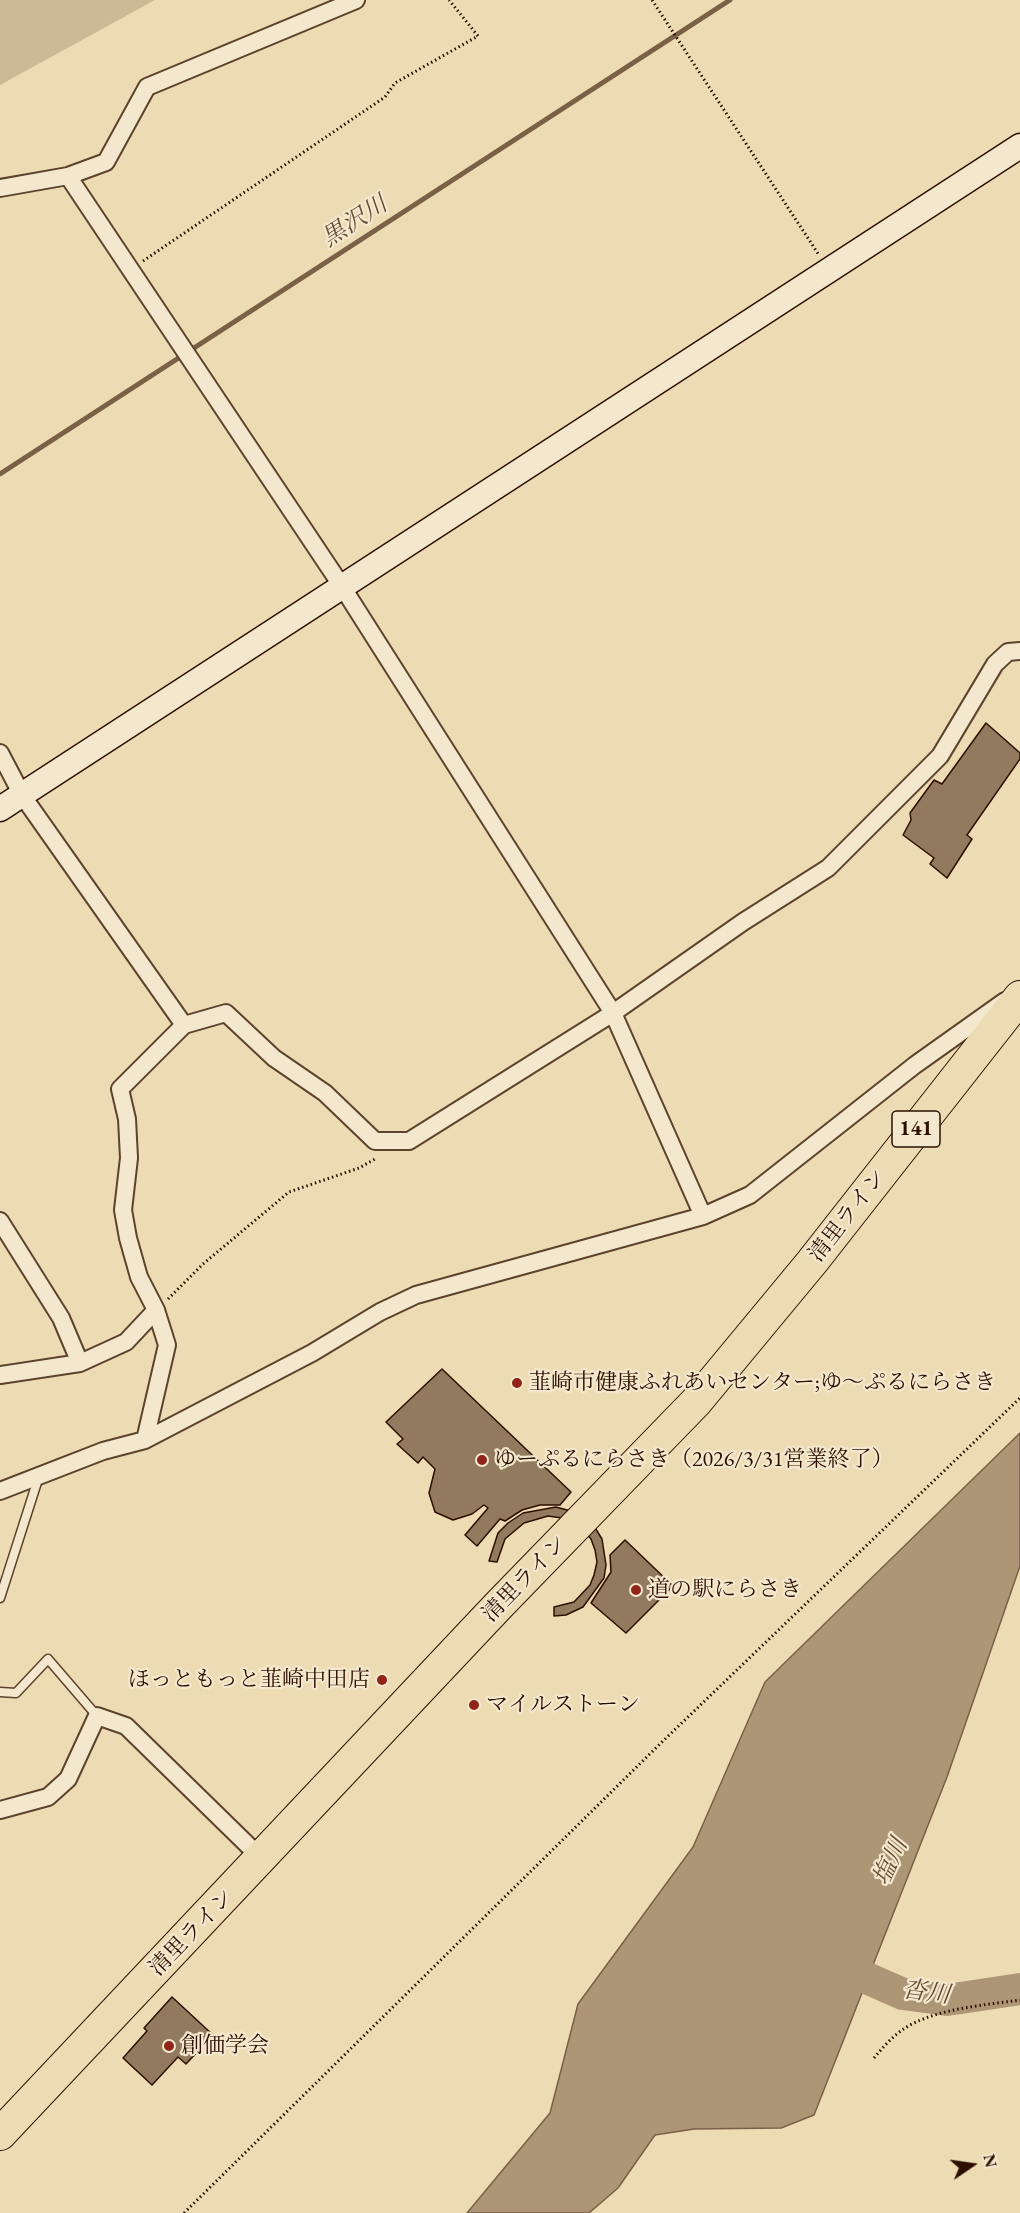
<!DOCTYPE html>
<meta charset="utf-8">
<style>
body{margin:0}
#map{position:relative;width:1020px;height:2213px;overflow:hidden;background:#eddcb3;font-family:"EB Garamond",serif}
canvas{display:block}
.north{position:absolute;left:942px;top:2135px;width:60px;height:60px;-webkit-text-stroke:4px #f3e8ce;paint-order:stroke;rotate:77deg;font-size:16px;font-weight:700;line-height:24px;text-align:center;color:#2d0f00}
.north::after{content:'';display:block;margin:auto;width:21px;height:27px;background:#2d0f00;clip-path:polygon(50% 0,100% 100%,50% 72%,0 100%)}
</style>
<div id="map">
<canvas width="1020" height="2213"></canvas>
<div class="north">N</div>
</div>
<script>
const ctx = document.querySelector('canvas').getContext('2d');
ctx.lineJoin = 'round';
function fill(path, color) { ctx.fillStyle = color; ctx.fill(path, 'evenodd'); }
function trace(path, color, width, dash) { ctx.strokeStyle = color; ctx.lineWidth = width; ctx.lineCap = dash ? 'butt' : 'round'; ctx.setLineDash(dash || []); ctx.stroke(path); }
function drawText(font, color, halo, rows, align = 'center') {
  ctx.font = font + ' "EB Garamond","Noto Serif JP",serif'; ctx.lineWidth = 4.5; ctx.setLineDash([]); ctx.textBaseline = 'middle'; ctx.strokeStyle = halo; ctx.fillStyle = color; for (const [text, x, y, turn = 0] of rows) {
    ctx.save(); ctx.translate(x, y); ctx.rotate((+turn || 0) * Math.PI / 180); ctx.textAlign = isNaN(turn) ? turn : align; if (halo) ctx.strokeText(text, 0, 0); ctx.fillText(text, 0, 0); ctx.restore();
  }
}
const green = new Path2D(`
 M0 0H155L0 85Z`);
const water = new Path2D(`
 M1020 1433V1566L947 1777 814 2115 781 2128 694 2129 655 2135 618 2188 589 2213H467L550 2113 578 2004 693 1847 765 1682Z`);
const stream = new Path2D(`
 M0 474 730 0`);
const river = new Path2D(`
 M837 1965 903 1994 947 2000 1020 1989`);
const building = new Path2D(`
 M986 723 1020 753V759L967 835 972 839 947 878 930 864 934 858 903 835 911 820 910 813 934 780 942 784Z
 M442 1369 571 1492 560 1505H540L522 1510 505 1521 500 1519 477 1546 465 1535 488 1508 484 1505 472 1514 453 1520 435 1512 429 1493 435 1469 423 1457 418 1463 397 1444 403 1439 386 1422Z
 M556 1507 578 1513 594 1526 602 1539 606 1565 604 1578 583 1607 566 1615 554 1616V1607L574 1602 590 1585 594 1575 597 1562 595 1550 591 1539 582 1529 562 1518 548 1516 524 1523 505 1539 497 1562 489 1561 498 1533 508 1523 523 1513Z
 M625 1540 673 1586 626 1633 591 1603 611 1572 610 1555Z
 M172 1997 213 2035 186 2064 178 2057 152 2085 123 2058 147 2031 144 2028Z`);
const path = new Path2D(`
 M652 0 819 255
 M143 261 385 97 395 83 478 36 449 0
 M168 1299 203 1264 289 1192 359 1168 375 1159
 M874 2058C885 2045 896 2032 912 2024 944 2008 985 2005 1020 2000
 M184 2213 663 1741 1020 1398`);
const lane = new Path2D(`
 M0 1598 39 1476
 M0 1692 16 1693 48 1659 97 1716`);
const street = new Path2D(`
 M68 176 343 588 613 1013 703 1216
 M0 188 68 176 106 162 147 87 356 0
 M0 753 22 795 184 1025 120 1089 127 1119 129 1158 123 1210 128 1238 139 1277 156 1310 167 1345 145 1440
 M184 1025 226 1013 274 1058 325 1093 375 1141H409L613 1013 743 922 828 868 940 756 995 664 1008 652 1020 651
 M0 1221 61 1318 80 1363
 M0 1375 80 1363 126 1342 156 1310
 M0 1491 103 1451 145 1440 312 1353 380 1312 416 1295 703 1216 750 1195 915 1065 1005 1001
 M0 1810 48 1797 68 1779 97 1716 126 1726 262 1859`);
const secondary = new Path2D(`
 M0 809 1020 146`);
const highway = new Path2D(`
 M0 2134 498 1606 696 1402 812 1262 1020 997`);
const markers = [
 [517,1383,6,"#8f2418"],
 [482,1460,6,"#8f2418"],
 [636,1590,6,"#8f2418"],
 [382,1680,6,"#8f2418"],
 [474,1705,6,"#8f2418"],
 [169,2046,6,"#8f2418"]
];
const shields = [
 [916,1129,48]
];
const shieldNames = [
 ["141",916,1129]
];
const streetNames = [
 ["清里ライン",848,1216,-52],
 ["清里ライン",525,1579,-46],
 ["清里ライン",192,1933,-46]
];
const poiNames = [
 ["韮崎市健康ふれあいセンター;ゆ～ぷるにらさき",529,1383],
 ["ゆーぷるにらさき（2026/3/31営業終了）",494,1460],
 ["道の駅にらさき",648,1590],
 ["ほっともっと韮崎中田店",370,1680,"right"],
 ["マイルストーン",486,1705],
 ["創価学会",181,2046]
];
const waterNames = [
 ["黒沢川",355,222,-33],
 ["塩川",891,1862,-65],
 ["沓川",926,1993,7]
];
fill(green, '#ccb995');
fill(water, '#ac9676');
trace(water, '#796047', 1.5);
trace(stream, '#796047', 5);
trace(river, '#ac9676', 32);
fill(building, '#917a5d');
trace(building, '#2d0f00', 1.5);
trace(lane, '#5d422d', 11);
trace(street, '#5d422d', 20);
trace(secondary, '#2d0f00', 27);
trace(highway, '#2d0f00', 34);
trace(path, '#2d0f00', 3, [1.5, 3]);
trace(lane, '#f3e8ce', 8);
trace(street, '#f3e8ce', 16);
trace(secondary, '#f3e8ce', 24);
trace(highway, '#eddcb3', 32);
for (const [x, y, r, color] of markers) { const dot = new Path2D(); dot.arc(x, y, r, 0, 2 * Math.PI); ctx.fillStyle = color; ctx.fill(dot); trace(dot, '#f3e8ce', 2); }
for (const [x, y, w] of shields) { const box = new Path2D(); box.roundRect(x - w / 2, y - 18, w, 36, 4.5); ctx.fillStyle = '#f3e8ce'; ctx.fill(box); trace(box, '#2d0f00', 1.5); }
drawText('bold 21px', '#2d0f00', null, shieldNames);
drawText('22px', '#2d0f00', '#f3e8ce', streetNames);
drawText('22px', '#2d0f00', '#f3e8ce', poiNames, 'left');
drawText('italic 24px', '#664c35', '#f3e8ce', waterNames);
</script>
